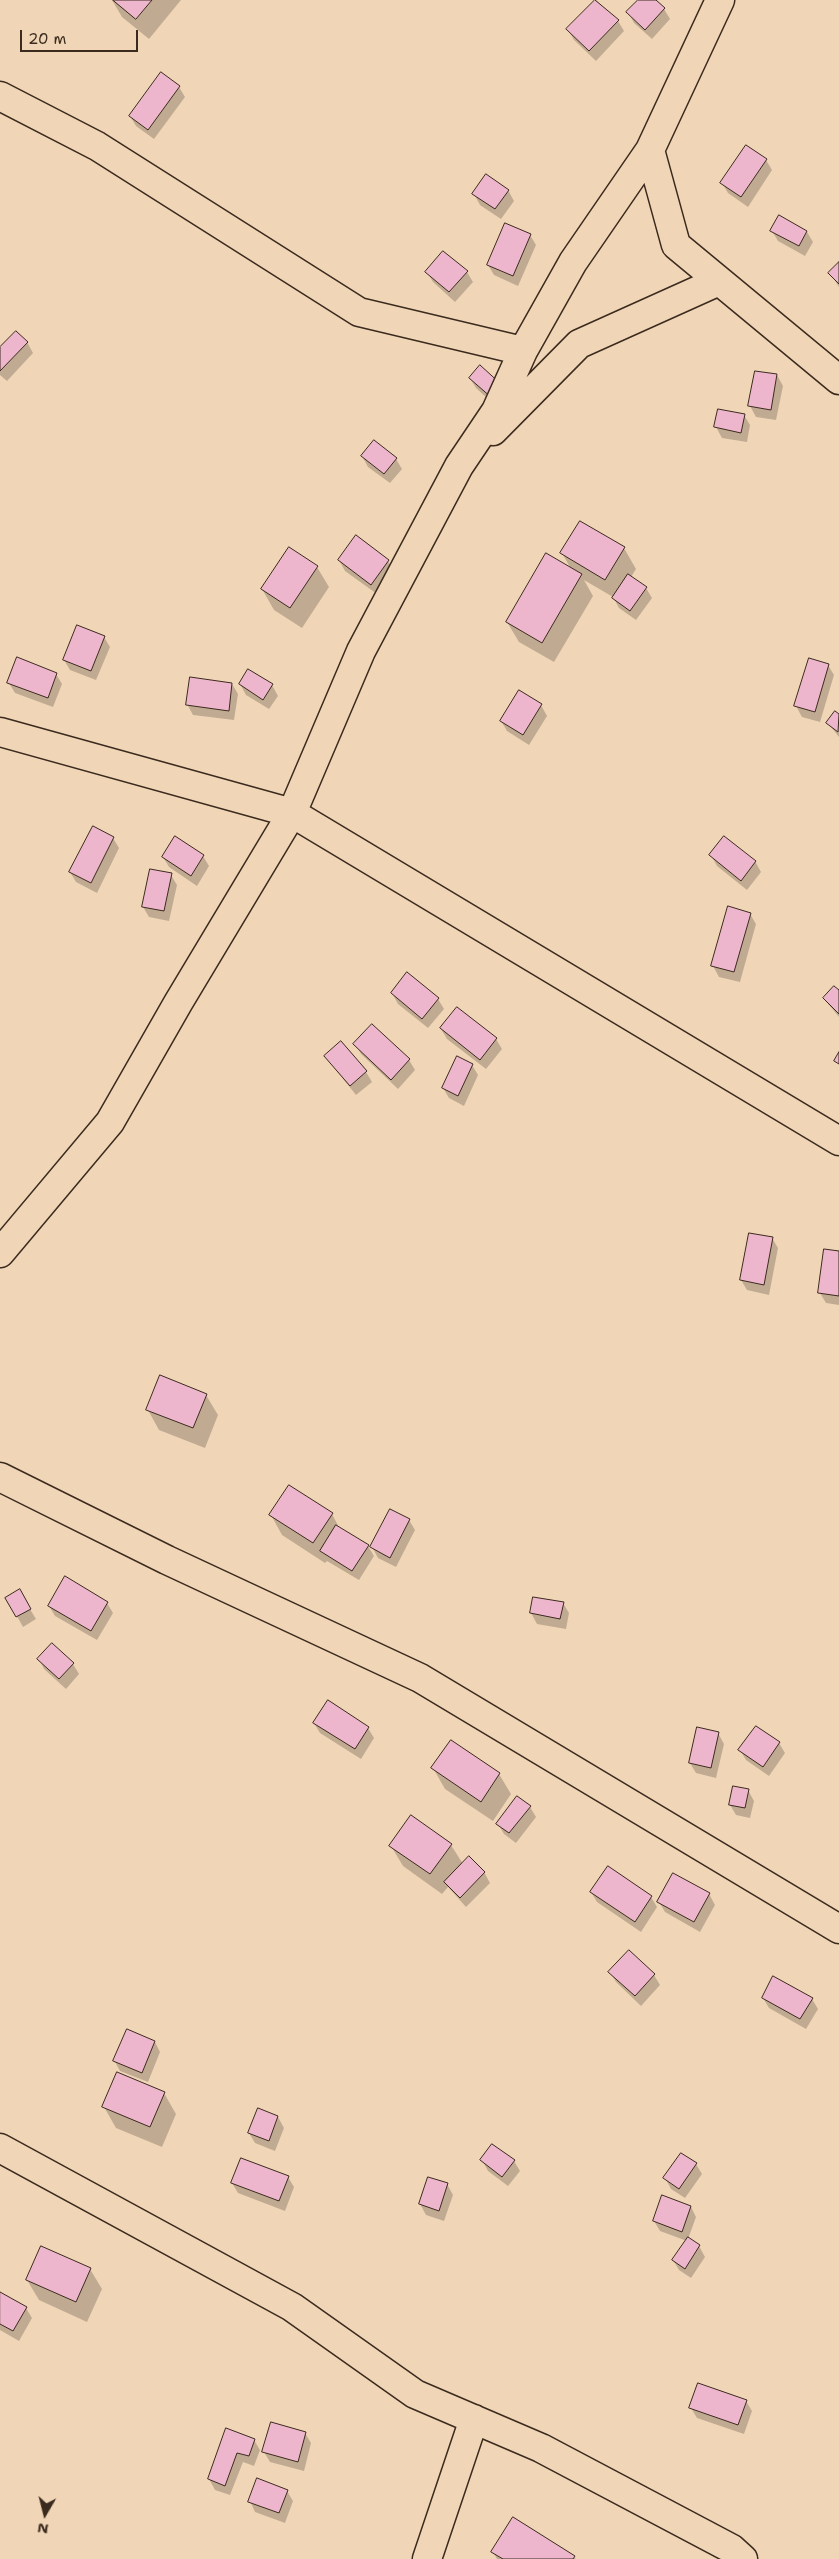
<!DOCTYPE html>
<style>
body{margin:0}
#map{position:relative;width:839px;height:2559px;overflow:hidden;background:#f0d6b7;font-family:"Shantell Sans",sans-serif}
canvas{display:block}
.north{position:absolute;left:20px;top:2489px;width:50px;height:50px;-webkit-text-stroke:4px #f0d6b7;paint-order:stroke;rotate:188deg;font-size:14px;font-weight:700;line-height:20px;text-align:center;color:#3b2a1e}
.north::after{content:'';display:block;margin:auto;width:18px;height:22px;background:#3b2a1e;clip-path:polygon(50% 0,100% 100%,50% 72%,0 100%)}
.scale{position:absolute;left:20px;top:30px;width:118px;height:22px;box-sizing:border-box;border:2px solid #3b2a1e;border-top:0;padding-left:6px;font-size:15px;line-height:18px;white-space:nowrap;color:#3b2a1e;-webkit-text-stroke:4px #f0d6b7;paint-order:stroke}
</style>
<div id="map">
<canvas width="839" height="2559"></canvas>
<div class="north">N</div>
<div class="scale">20 m</div>
</div>
<script>
const ctx = document.querySelector('canvas').getContext('2d');
ctx.lineJoin = 'round';
function fill(path, color) { ctx.fillStyle = color; ctx.fill(path, 'evenodd'); }
function trace(path, color, width, dash) { ctx.strokeStyle = color; ctx.lineWidth = width; ctx.lineCap = dash ? 'butt' : 'round'; ctx.setLineDash(dash || []); ctx.stroke(path); }
const shadow = new Path2D(`
 M112 0H181L149 39 122 17Z
 M596 0 618 21 624 31 596 61 574 40 568 30Z
 M640 0H654L664 9 670 19 652 39 634 23 628 12Z
 M179 87 185 97 154 139 136 126 130 116Z
 M766 160 772 170 748 207 728 193 722 183Z
 M508 190 514 201 501 219 480 205 474 194Z
 M772 231 807 232 813 242 805 256 778 241Z
 M530 235 536 245 518 286 494 275 488 265Z
 M839 264V287L830 273Z
 M427 272H467L473 282 455 302 433 282Z
 M27 342 33 353 7 381 0 375V349Z
 M480 367 498 408 476 388 470 378Z
 M777 375 783 386 776 420 756 417 750 406Z
 M744 415 750 425 747 442 722 438 716 427Z
 M362 456 396 459 402 469 390 483 368 467Z
 M356 537 388 561 394 572 377 594 345 571 339 560Z
 M624 548 636 569 631 577 646 588 652 598 636 620 619 608 613 597 584 580 593 596 554 662 519 642 507 622 571 569 562 553Z
 M317 567 329 587 302 628 274 610 262 589Z
 M104 637 110 647 96 680 70 670 64 660Z
 M828 665 834 675 820 722 802 717 796 706Z
 M56 674 62 684 53 707 15 693 9 683Z
 M232 684 238 694 234 720 193 715 187 704Z
 M240 684 272 685 278 696 269 709 246 695Z
 M541 705 547 716 529 745 507 731 501 721Z
 M836 713 839 715V737L828 723Z
 M113 838 119 848 97 893 76 882 70 872Z
 M711 855 755 861 761 872 747 890 717 866Z
 M203 856 209 866 197 886 169 867 163 857Z
 M171 875 177 885 169 921 149 917 143 907Z
 M750 914 756 924 740 982 719 977 713 966Z
 M839 992V1017L824 999Z
 M392 993 438 999 444 1009 428 1028 398 1004Z
 M441 1029 496 1039 502 1049 486 1069 447 1039Z
 M355 1044 409 1060 415 1070 398 1089 361 1054Z
 M325 1056 366 1072 372 1082 356 1095Z
 M472 1065 478 1075 464 1106 449 1098 443 1088Z
 M772 1238 778 1248 769 1295 747 1290 741 1280Z
 M839 1252V1305L826 1303 820 1293Z
 M206 1395 218 1415 205 1448 159 1430 148 1410Z
 M332 1514 341 1531 368 1546 374 1556 359 1580 327 1561 325 1563 282 1535 271 1515Z
 M409 1520 415 1530 396 1567 378 1558 372 1547Z
 M19 1591 36 1619 23 1627 7 1598Z
 M107 1603 113 1613 97 1640 55 1616 49 1606Z
 M563 1603 569 1613 566 1629 537 1624 531 1613Z
 M39 1659 73 1664 79 1674 66 1689 44 1669Z
 M314 1723 368 1728 374 1738 361 1759 320 1733Z
 M756 1727 779 1743 785 1753 769 1776 746 1760 740 1750Z
 M718 1733 724 1744 716 1778 696 1773 690 1763Z
 M433 1768 499 1774 511 1794 493 1821 445 1789Z
 M748 1790 754 1801 750 1818 736 1815 730 1805Z
 M530 1807 536 1817 516 1843 504 1834 498 1824Z
 M411 1817 451 1845 463 1864 484 1872 490 1883 466 1907 448 1887 442 1894 403 1866 391 1846Z
 M591 1892 651 1897 657 1907 641 1932 597 1902Z
 M709 1894 715 1905 700 1932 665 1912 659 1902Z
 M610 1972 654 1975 660 1985 641 2006 616 1982Z
 M763 1998 812 1999 818 2009 806 2029 769 2008Z
 M155 2042 160 2052 148 2082 120 2071 114 2060Z
 M164 2093 176 2114 162 2147 116 2128 104 2107Z
 M258 2110 278 2117 284 2128 275 2151 255 2143 249 2133Z
 M482 2160 514 2161 520 2171 508 2186 488 2171Z
 M696 2164 702 2174 685 2198 671 2189 665 2178Z
 M288 2177 294 2187 285 2211 238 2193 232 2183Z
 M447 2184 453 2195 444 2221 426 2215 420 2204Z
 M691 2207 696 2217 688 2239 699 2246 705 2257 691 2278 679 2270 673 2260 687 2241 660 2231 654 2221Z
 M90 2269 102 2289 87 2322 39 2300 27 2280Z
 M0 2294 26 2308 32 2318 19 2341 0 2330Z
 M746 2401 752 2411 744 2434 697 2418 691 2408Z
 M227 2430 254 2440 260 2450 254 2466 243 2462 230 2495 215 2490 209 2479Z
 M305 2433 311 2443 304 2471 270 2462 264 2452Z
 M287 2491 293 2501 285 2523 255 2512 250 2501Z
 M514 2519 574 2557 576 2559H497L493 2552Z`);
const building = new Path2D(`
 M113 0H152L136 19Z
 M595 0 619 20 589 51 566 29Z
 M638 0H656L665 8 645 30 626 12Z
 M161 72 180 86 148 130 129 116Z
 M746 145 767 159 741 197 720 183Z
 M486 174 509 190 495 209 472 194Z
 M779 215 807 231 799 246 770 231Z
 M505 223 531 234 513 276 487 265Z
 M443 251 468 271 449 292 425 272Z
 M839 262V284L828 273Z
 M16 331 28 342 0 371V347Z
 M480 365 503 386 492 398 469 378Z
 M755 371 777 374 771 410 748 406Z
 M718 409 745 414 741 433 714 427Z
 M374 440 397 458 384 474 361 456Z
 M580 521 625 547 605 580 560 553Z
 M356 535 389 560 371 585 338 560Z
 M289 547 318 566 290 608 261 589Z
 M546 553 582 574 542 643 506 622Z
 M628 574 647 587 630 611 612 598Z
 M77 625 105 636 91 671 63 660Z
 M17 657 57 673 48 698 7 683Z
 M809 658 829 664 815 712 794 706Z
 M248 669 273 684 263 700 239 684Z
 M190 677 232 683 229 711 186 705Z
 M519 690 542 704 523 735 500 721Z
 M835 711 839 714 838 732 826 723Z
 M93 826 114 837 91 883 69 872Z
 M175 836 204 855 191 876 162 857Z
 M724 836 756 861 741 881 709 855Z
 M150 869 172 873 164 911 142 907Z
 M728 906 751 913 734 972 711 966Z
 M407 972 439 998 422 1019 391 993Z
 M834 986 839 990V1014L823 998Z
 M457 1007 497 1038 480 1060 440 1028Z
 M372 1024 410 1059 391 1080 353 1044Z
 M341 1041 367 1071 350 1086 324 1056Z
 M839 1052V1064L834 1061Z
 M457 1056 473 1064 458 1096 442 1088Z
 M749 1233 773 1237 764 1285 740 1280Z
 M824 1249 839 1251V1296L818 1293Z
 M160 1375 207 1394 193 1428 146 1410Z
 M289 1485 333 1513 313 1543 269 1515Z
 M390 1509 410 1519 390 1558 370 1547Z
 M336 1525 369 1545 352 1571 320 1551Z
 M65 1576 108 1602 91 1631 48 1606Z
 M20 1589 31 1609 16 1617 5 1598Z
 M533 1597 564 1602 560 1619 530 1613Z
 M52 1643 74 1663 59 1679 37 1659Z
 M328 1700 369 1727 355 1749 313 1723Z
 M756 1726 780 1742 763 1767 738 1750Z
 M697 1727 719 1732 711 1768 689 1763Z
 M451 1740 500 1773 481 1802 431 1768Z
 M733 1786 749 1789 745 1808 729 1805Z
 M517 1796 531 1806 509 1833 496 1824Z
 M411 1815 452 1844 430 1874 389 1846Z
 M469 1856 485 1872 460 1898 444 1882Z
 M608 1866 652 1896 635 1922 590 1892Z
 M673 1873 710 1893 694 1922 657 1902Z
 M629 1950 655 1974 635 1996 608 1972Z
 M773 1976 813 1998 800 2019 762 1998Z
 M127 2029 155 2041 142 2073 113 2061Z
 M117 2072 165 2092 150 2127 102 2107Z
 M258 2108 278 2116 269 2141 248 2133Z
 M492 2144 515 2160 502 2177 480 2160Z
 M681 2153 697 2163 679 2189 663 2178Z
 M241 2158 289 2176 279 2201 231 2183Z
 M428 2177 448 2183 439 2211 419 2204Z
 M662 2195 691 2206 682 2232 653 2221Z
 M688 2237 700 2245 685 2269 672 2260Z
 M41 2246 91 2268 76 2302 26 2280Z
 M0 2292 27 2307 13 2331 0 2324Z
 M698 2383 747 2400 738 2425 689 2408Z
 M271 2422 306 2432 298 2462 262 2452Z
 M226 2428 255 2439 249 2456 237 2453 225 2486 208 2479Z
 M257 2478 288 2490 279 2513 248 2502Z
 M513 2517 575 2556 573 2559H503L491 2552Z`);
const minor = new Path2D(`
 M0 96 97 146 359 312 523 351
 M650 150 676 245 839 380
 M493 431 579 344 719 281
 M0 732 292 813 839 1141
 M0 1253 110 1122 178 1003 292 813 361 651 459 466 496 411 523 351 573 262 650 150 720 0
 M0 1477 167 1560 420 1678 839 1929
 M0 2148 292 2307 415 2394 541 2448 732 2549 743 2559
 M427 2559 474 2419`);
fill(shadow, '#0003');
fill(building, '#eeb6cc');
trace(building, '#3b2a1e', 1);
trace(minor, '#3b2a1e', 31);
trace(minor, '#f0d6b7', 28);
</script>
